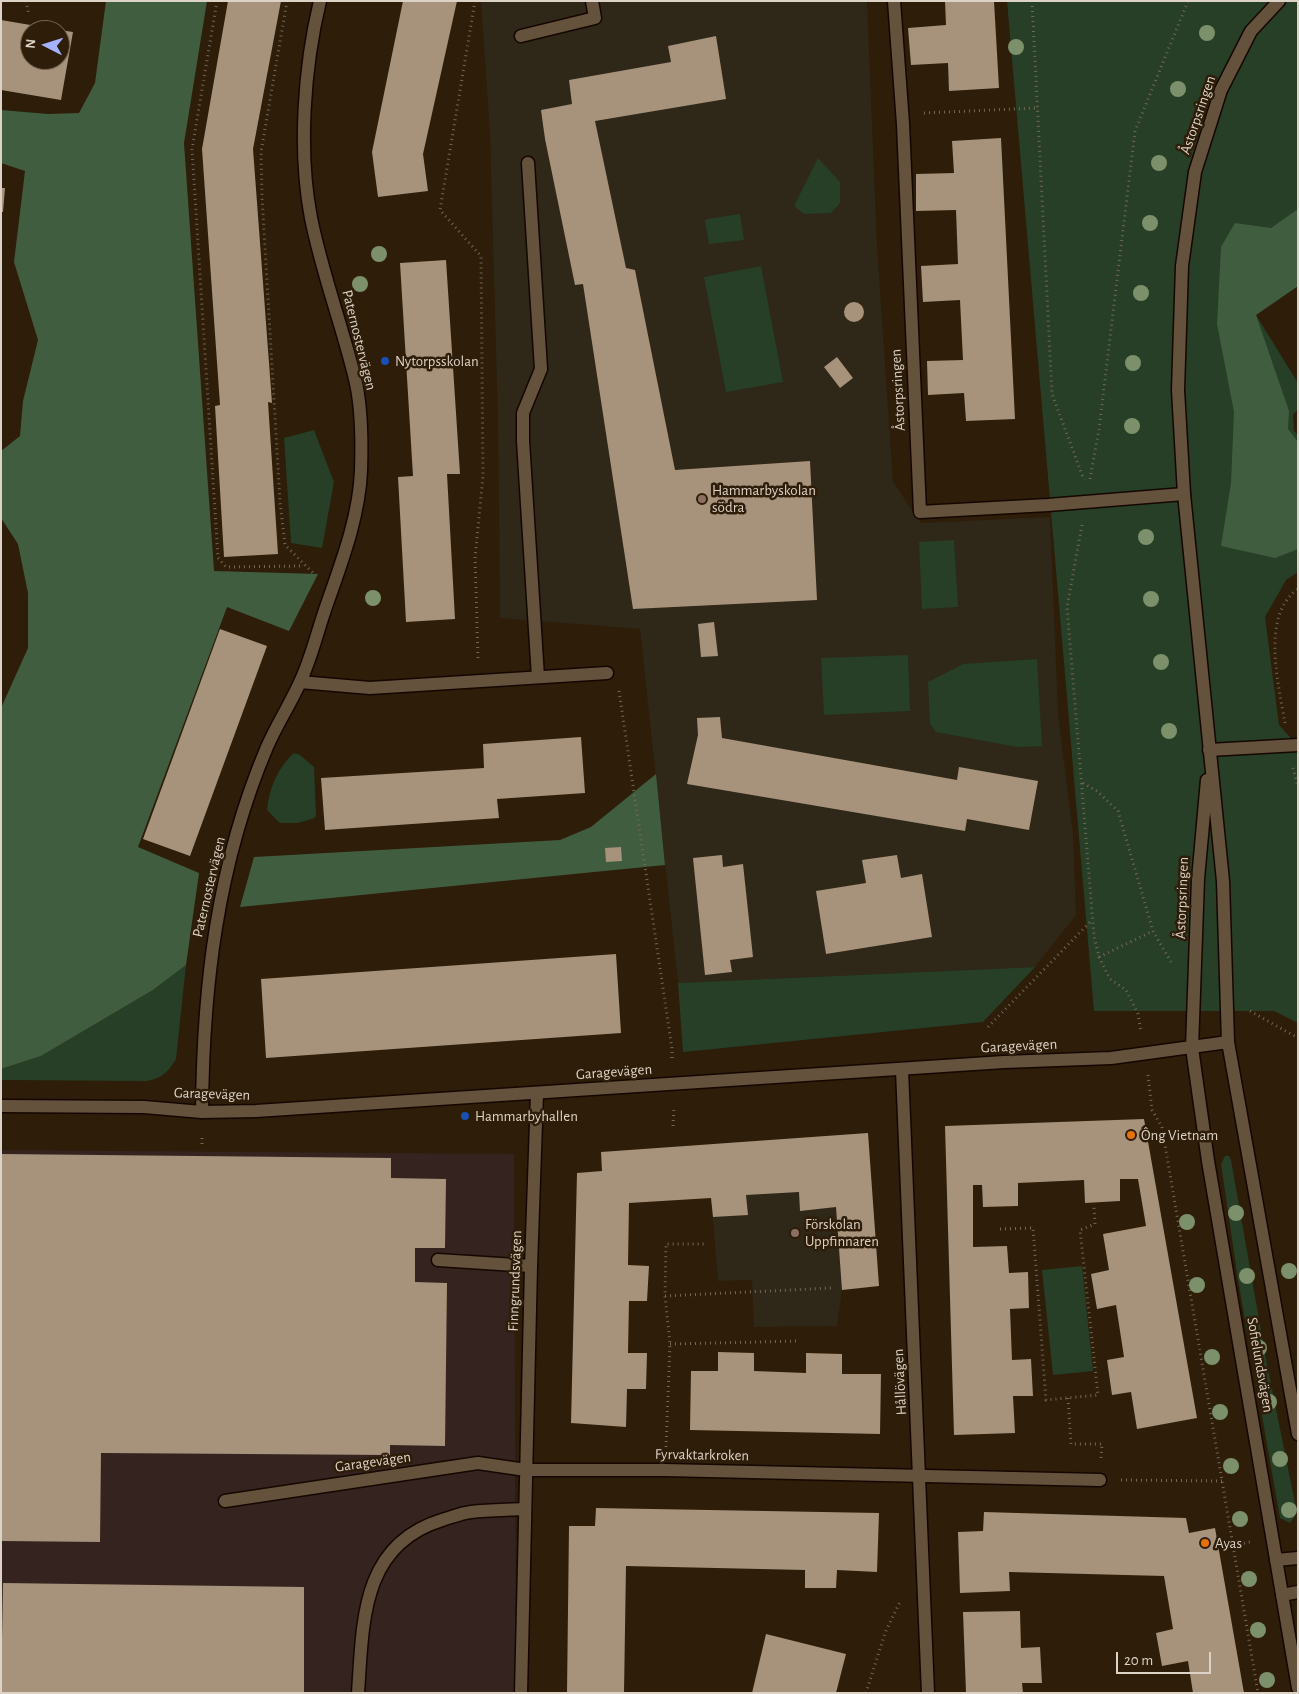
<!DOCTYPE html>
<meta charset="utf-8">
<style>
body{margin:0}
#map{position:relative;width:1299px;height:1694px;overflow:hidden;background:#2d1d09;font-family:"Alegreya Sans",sans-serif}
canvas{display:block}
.frame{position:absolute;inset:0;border:2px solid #ddd2c6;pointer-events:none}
.north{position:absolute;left:20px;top:20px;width:50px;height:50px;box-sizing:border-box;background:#2d1d09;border:1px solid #736555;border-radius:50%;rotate:275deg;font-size:14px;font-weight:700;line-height:20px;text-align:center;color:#ddd2c6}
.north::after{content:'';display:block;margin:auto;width:18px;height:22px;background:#a5b1fc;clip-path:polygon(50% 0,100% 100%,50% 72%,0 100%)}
.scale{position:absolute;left:1116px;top:1652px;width:95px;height:22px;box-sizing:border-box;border:2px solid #ddd2c6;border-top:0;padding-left:6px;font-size:15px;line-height:18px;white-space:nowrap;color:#ddd2c6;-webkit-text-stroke:4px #2d1d09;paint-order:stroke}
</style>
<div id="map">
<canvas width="1299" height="1694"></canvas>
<div class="frame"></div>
<div class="north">N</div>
<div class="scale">20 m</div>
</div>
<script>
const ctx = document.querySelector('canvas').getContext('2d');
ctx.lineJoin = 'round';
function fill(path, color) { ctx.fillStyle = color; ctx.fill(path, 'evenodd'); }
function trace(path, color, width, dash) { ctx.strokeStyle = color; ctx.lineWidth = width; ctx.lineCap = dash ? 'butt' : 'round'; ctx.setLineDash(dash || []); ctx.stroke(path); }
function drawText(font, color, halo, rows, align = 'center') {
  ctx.font = font + ' "Alegreya Sans",sans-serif'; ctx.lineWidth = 5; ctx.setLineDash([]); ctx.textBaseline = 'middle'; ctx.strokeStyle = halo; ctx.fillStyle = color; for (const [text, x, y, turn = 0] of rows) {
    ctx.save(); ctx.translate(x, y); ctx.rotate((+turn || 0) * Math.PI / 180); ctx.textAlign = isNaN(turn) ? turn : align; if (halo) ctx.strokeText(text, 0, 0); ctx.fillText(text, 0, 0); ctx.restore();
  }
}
const industrial = new Path2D(`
 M1 1150 514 1154 516 1693H1Z`);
const education = new Path2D(`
 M481 1H867L877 246 893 482 921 523 1050 517 1058 713 1073 833 1076 915 1035 967 678 983 640 629 500 618 498 421 490 134Z
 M868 1133 879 1286 842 1290 837 1326 754 1327 752 1280 718 1281 711 1198 713 1144Z`);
const green = new Path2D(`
 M1007 1H1298V286L1256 315 1298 383V409L1293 415 1294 431 1298 435V572L1286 580 1265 617 1279 725 1298 746V1023L1274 1011H1094Z
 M818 158 840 182V203L831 213 804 214 794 206Z
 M740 214 744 240 709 244 705 221 707 219Z
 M761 266 783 382 726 392 704 277Z
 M314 430 334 482 322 548 291 543 284 438Z
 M954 540 958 607 922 609 919 542Z
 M908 655 910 711 824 715 821 658Z
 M1037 659 1042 746 1017 747 936 732 930 724 928 682 963 664Z
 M294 753 300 755 314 767 316 814 315 818 298 823H280L267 810C269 788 278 767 294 753Z
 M186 965 176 1059C168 1072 162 1078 147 1081L1 1080V1069L41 1056 153 990Z
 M1035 967 983 1022 683 1052 678 983Z
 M1225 1156H1229L1231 1160 1266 1359 1296 1508 1294 1518 1290 1523 1280 1518 1238 1280 1221 1164Z
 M1082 1266 1093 1371 1053 1375 1042 1270Z`);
const forest = new Path2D(`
 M106 1H207L184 143 214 571 318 574 289 631 227 607 138 847 199 873 186 965 153 990 41 1056 1 1069V708L28 648V593L18 544 1 518V451L20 436 23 401 38 340 14 262 25 171 1 163V110L48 114 79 113 95 83Z
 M1298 209V286L1256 315 1289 411 1288 429 1298 442V549L1275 558 1221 546 1231 483 1234 412 1217 324 1221 247 1235 223 1271 228Z
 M656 774 665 865 240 907 254 857 560 840 591 827Z`);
const building = new Path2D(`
 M228 1H281L253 149 272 403 268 402 278 554 224 557 215 406 220 405 202 149Z
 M403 1H457L423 154 428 191 378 197 372 152Z
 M945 1H994L999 88 949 91 948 63 911 65 908 28 946 25Z
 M1 20 54 29 30 30V60H60V30L73 32 61 100 1 90Z
 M716 36 726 99 595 121 626 268 635 270 675 470 810 461 817 600 633 609 583 284 575 285 545 139 541 110 572 104 569 80 671 62 668 46Z
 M1001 138 1015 419 966 421 964 393 928 395 927 361 963 360 960 300 923 302 921 266 958 264 956 210 916 211V174L954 173 952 141Z
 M1 188H5L3 212H1Z
 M446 260 460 474H447L455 619 406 622 398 477 413 476 400 263Z
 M844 312a10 10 0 1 1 20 0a10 10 0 1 1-20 0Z
 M837 357 853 378 840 388 824 367Z
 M714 622 718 656 701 657 698 624Z
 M220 629 267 646 190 856 143 839Z
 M720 717 722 738 957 780 959 767 1038 781 1029 830 967 819 965 831 687 784 698 735 697 718Z
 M581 737 585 793 497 799 499 818 325 830 321 778 484 768 483 744Z
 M621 847 622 861 606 862 605 848Z
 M722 855 723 867 743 864 753 957 730 960 732 972 705 975 693 858Z
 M897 855 901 878 922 874 932 937 826 954 816 891 866 883 862 860Z
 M616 954 621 1033 266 1058 261 979Z
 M1144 1119 1197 1418 1137 1429 1131 1392 1112 1395 1107 1360 1124 1357 1116 1305 1097 1309 1091 1274 1109 1270 1103 1234 1146 1226 1138 1179H1120V1201L1085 1203 1084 1180 1018 1183V1206L983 1207 982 1185H973V1247L1007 1246 1009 1273 1028 1272 1029 1308 1010 1309 1012 1360 1031 1359 1033 1396H1013L1015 1433 954 1435 945 1126Z
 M868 1133 879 1286 842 1290 836 1207 800 1211 799 1192 746 1195 748 1215 713 1217 711 1198 629 1203 628 1265 649 1266 647 1301H629L628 1353H647L646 1389H627L626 1427 571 1423 577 1173 602 1171 601 1152Z
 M1 1154 391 1158V1178L446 1179 445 1248H415V1282L447 1283 445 1446 390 1445V1455L101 1453 100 1542 1 1541Z
 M718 1352 754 1353V1371L806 1373V1353L842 1354V1374H881L880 1434 690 1430 691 1371H718Z
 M596 1508 879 1513 877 1572 837 1570 836 1588H805V1570L626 1566 624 1693H567L569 1526H595Z
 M984 1512 1186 1518 1189 1533 1215 1528 1244 1693H1193L1188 1661 1162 1666 1156 1633 1173 1629 1164 1576 1009 1572 1010 1591 960 1593 958 1532 983 1531Z
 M3 1583 304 1587V1693H1Z
 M1020 1611 1021 1648 1040 1647 1042 1683H1022L1023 1693H966L963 1612Z
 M766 1634 846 1654 836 1693H752Z`);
const path = new Path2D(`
 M26 1 29 15
 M217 1 192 149 218 558 226 567 303 566
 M287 1 261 152 262 197 280 502 285 545 313 573
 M475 1 440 210 481 256 483 476 475 558 478 658
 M1032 1 1052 394 1084 480
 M924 113 1036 108
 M1090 479 1099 429 1135 131 1188 1
 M1082 525 1067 607 1094 936 1099 957 1110 979 1126 990 1138 1014 1141 1032
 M619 691 672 1049V1061
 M1285 723C1279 686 1260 615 1298 589
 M1293 768 1298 787
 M1083 783 1097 791 1118 811 1153 931 1171 962
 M1099 957 1153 931
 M1250 1011 1298 1038
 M988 1027 1092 920
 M1148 1075 1152 1110 1162 1127 1258 1693
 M673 1126 674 1107
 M202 1144V1135
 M1000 1229 1033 1228 1046 1400 1098 1395 1080 1230 1095 1224 1094 1207
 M665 1296 831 1288
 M670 1344 800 1341
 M1068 1398 1071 1444H1102L1101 1458
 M666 1447 670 1344 665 1296 666 1244H706
 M1121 1480 1223 1481
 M1234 1545 1250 1542
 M866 1693 885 1633 900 1602`);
const lane = new Path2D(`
 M521 36 595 18 592 1
 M528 163 541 369 523 413V441L538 677
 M1209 750 1298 745
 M438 1260 531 1266
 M358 1693C363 1621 361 1545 442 1520 452 1517 462 1513 471 1512 489 1510 507 1510 524 1509`);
const street = new Path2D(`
 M894 1 903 124 920 512 1048 505 1184 494
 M300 682 370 688 607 673
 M902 1070 928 1693
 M202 1112C203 986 217 865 267 747 277 724 291 703 301 680 312 656 318 629 327 604 342 561 359 517 361 471 362 441 362 407 355 379 342 325 322 273 311 218 298 151 304 67 320 1
 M225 1501 478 1463 526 1470H665L1100 1480
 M1276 1560 1298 1558
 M1282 1595 1298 1592
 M521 1693 531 1266 537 1094`);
const secondary = new Path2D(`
 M1279 1 1251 31 1221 90 1195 172 1182 266 1178 390 1184 494 1223 881 1228 1042 1298 1434
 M1207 780 1198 879 1192 1048 1208 1161 1298 1688
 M1 1106 144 1107 202 1112 256 1111 1004 1062 1111 1058 1228 1042`);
const trees = [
 [1207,33],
 [1016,47],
 [1178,89],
 [1159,163],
 [1150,223],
 [379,254],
 [360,284],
 [1141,293],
 [1133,363],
 [1132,426],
 [1146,537],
 [373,598],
 [1151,599],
 [1161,662],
 [1169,731],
 [1236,1213],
 [1187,1222],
 [1289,1271],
 [1247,1276],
 [1197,1285],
 [1259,1348],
 [1212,1357],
 [1269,1402],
 [1220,1412],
 [1280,1459],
 [1231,1466],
 [1289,1510],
 [1240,1519],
 [1249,1579],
 [1258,1630],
 [1267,1680]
];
const markers = [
 [385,361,5,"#1a4fb4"],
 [702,499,5,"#8d6e63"],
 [465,1116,5,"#1a4fb4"],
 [1131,1135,5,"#e8710a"],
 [795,1233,5,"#8d6e63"],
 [1205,1543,5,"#e8710a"]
];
const streetNames = [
 ["Åstorpsringen",1198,115,-71],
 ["Paternostervägen",359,340,76],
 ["Åstorpsringen",898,390,-93],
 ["Paternostervägen",209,887,-77],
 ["Åstorpsringen",1182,898,-88],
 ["Garagevägen",1019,1046,-3],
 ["Garagevägen",614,1072,-4],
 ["Garagevägen",212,1094,2],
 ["Finngrundsvägen",515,1281,-88],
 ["Sofielundsvägen",1260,1365,80],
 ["Hållövägen",900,1382,-93],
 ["Fyrvaktarkroken",702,1455,1],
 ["Garagevägen",373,1462,-8]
];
const poiNames = [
 ["Nytorpsskolan",395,361],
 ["Hammarbyskolan",712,490],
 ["södra",712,507],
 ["Hammarbyhallen",475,1116],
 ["Ông Vietnam",1141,1135],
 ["Förskolan",805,1224],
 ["Uppfinnaren",805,1241],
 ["Ayas",1215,1543]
];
fill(industrial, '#35231f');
fill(education, '#2f2717');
fill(green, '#263f26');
fill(forest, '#415d40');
fill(building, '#a7927b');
trace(lane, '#150700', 15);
trace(street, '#150700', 15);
trace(secondary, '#150700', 15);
trace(path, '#756756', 3, [1, 4]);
trace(lane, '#64523c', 12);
trace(street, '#64523c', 12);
trace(secondary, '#64523c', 12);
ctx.fillStyle = '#7c916b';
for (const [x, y] of trees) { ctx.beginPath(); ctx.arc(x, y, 8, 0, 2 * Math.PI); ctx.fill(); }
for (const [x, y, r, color] of markers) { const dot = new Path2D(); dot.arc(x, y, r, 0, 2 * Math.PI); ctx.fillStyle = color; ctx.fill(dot); trace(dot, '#2d1d09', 2); }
drawText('15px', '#ddd2c6', '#2d1d09', streetNames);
drawText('15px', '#ddd2c6', '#2d1d09', poiNames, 'left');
</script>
